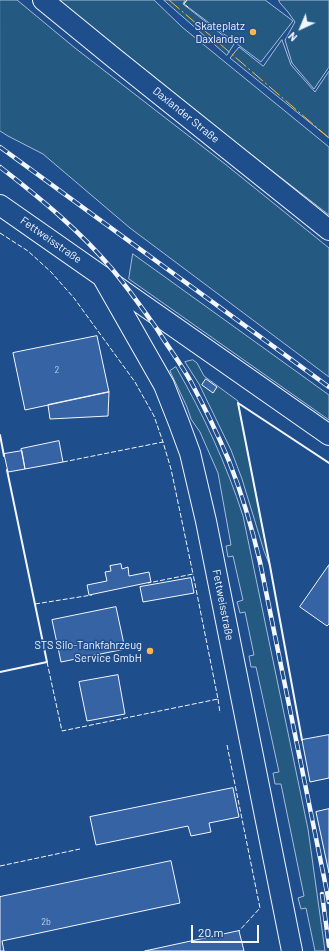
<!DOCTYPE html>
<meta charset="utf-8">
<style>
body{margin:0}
#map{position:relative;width:329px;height:951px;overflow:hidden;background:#1f4e8c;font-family:Barlow,sans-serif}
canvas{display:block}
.north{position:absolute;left:281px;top:8px;width:40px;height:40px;-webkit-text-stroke:3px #1f4e8c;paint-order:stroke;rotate:224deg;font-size:11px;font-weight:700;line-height:16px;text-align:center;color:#f2f6ff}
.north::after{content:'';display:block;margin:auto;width:14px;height:18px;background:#f2f6ff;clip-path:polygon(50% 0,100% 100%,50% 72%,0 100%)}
.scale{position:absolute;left:191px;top:925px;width:68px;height:18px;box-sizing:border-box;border:2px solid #f2f6ff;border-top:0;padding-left:5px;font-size:12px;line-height:14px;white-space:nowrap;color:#f2f6ff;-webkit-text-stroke:3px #1f4e8c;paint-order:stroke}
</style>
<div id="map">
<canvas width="329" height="951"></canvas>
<div class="north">N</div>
<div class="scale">20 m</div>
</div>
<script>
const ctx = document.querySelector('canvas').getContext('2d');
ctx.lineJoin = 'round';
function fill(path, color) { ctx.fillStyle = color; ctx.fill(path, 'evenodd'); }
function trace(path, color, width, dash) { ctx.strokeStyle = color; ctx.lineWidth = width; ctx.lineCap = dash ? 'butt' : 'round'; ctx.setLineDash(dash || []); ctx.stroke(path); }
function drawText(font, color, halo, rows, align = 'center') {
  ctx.font = font + ' Barlow,sans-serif'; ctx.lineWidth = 3; ctx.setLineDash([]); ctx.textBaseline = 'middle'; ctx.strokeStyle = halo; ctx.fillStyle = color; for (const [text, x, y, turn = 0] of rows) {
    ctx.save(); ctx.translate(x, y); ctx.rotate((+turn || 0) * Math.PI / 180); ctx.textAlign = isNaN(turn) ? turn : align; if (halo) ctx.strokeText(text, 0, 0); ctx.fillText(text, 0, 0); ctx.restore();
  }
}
const green = new Path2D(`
 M0 0H17L75 48 225 164 329 248V377L130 228 43 154 8 136 0 131Z
 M59 0H154L182 27 329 147V215L230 138Z
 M164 0H185L183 4 234 44 227 55Z
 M187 0H265L293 21 261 62 184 4Z
 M279 0H329V67L314 89 292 63 285 40 295 22 288 12 280 3Z
 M282 40 291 65 315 92 329 71V138L230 58 239 47 263 66Z
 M133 254 329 395V420L129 279Z
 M193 360 197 363 204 376 238 401V403L270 566 264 551 242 479 231 450 199 384 185 362Z
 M176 367C204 416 226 463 243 516L308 829 325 951H315L306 908 301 909 298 898 304 896 281 784H275L273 773 279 772 256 667H251L249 656 254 655 245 612 240 613 237 602 243 600 233 556 228 557 226 546 231 545 218 473 200 432 191 419 187 407 170 371Z`);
const building = new Path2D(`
 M97 336 109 392 25 410 13 353Z
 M206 379 217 387 213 393 202 385Z
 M109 392 108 416 50 419 48 405Z
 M59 441 63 462 25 469 21 449Z
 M22 451 25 469 8 472 4 454Z
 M121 564 122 569 128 567 129 576 149 572 151 582 89 595 87 585 107 581 105 572 111 571 110 566Z
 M329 565V624L327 626 300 607Z
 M191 578 194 593 143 602 140 587Z
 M116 607 125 649 61 662 52 620Z
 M118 675 125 714 87 721 79 682Z
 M329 735V778L310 782 302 740Z
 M233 788 239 817 209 823 211 832 191 836 188 826 96 845 90 817Z
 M329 809V873L316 812Z
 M171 861 180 903 2 941 4 951H0V897Z
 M239 931 244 951H145Z`);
const street = new Path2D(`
 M43 0 114 58 329 230
 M0 205 329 435
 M102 276 164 385 179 423 190 453 206 521 292 951`);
const rail = new Path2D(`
 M0 147 329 387
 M0 167C40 198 79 230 112 269 128 288 142 308 157 329 168 347 181 364 191 382 205 408 218 435 229 461 242 494 252 528 260 562L329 902
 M322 894 329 946`);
const fence = new Path2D(`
 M187 0 184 4 188 7
 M0 233 28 251 51 272 74 298 135 382 154 416 163 442
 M63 462 163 442 171 469 193 574 148 583
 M35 604 92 595
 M47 662 62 731 218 699 193 574
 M218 699 220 713
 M227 745 260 908 239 931
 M0 866 80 849`);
const wall = new Path2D(`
 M0 435 4 456
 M0 672 47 662 7 470
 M302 740 270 566 238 403 329 463`);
const power = new Path2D(`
 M169 0 329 138`);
const markers = [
 [253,32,4,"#ffb74d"],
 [150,651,4,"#ffb74d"]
];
const numberNames = [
 ["2",57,370],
 ["2b",46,922]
];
const poiNames = [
 ["Skateplatz",245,26],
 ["Daxlanden",245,39],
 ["STS Silo-Tankfahrzeug",142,645],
 ["Service GmbH",142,658]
];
const streetNames = [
 ["Daxlander Straße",186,115,39],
 ["Fettweisstraße",51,240,35],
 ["Fettweisstraße",223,605,79]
];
fill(green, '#245a82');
trace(green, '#a8bbd7', 1);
fill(building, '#3563a3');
trace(building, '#f2f6ff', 1);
trace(street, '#f2f6ff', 22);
trace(street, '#1f4e8c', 20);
trace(rail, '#f2f6ff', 4.5);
trace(rail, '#1f4e8c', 3, [9]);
trace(fence, '#f2f6ff', 1, [5, 2]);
trace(wall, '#f2f6ff', 2);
trace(power, '#ffb74d', 1, [14, 3, 2, 3]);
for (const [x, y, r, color] of markers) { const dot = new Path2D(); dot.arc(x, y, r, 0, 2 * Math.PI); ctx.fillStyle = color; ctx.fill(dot); trace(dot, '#1f4e8c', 1.5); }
drawText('9px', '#c3d1e8', null, numberNames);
drawText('11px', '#f2f6ff', '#1f4e8c', poiNames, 'right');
drawText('11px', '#f2f6ff', '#1f4e8c', streetNames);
</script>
